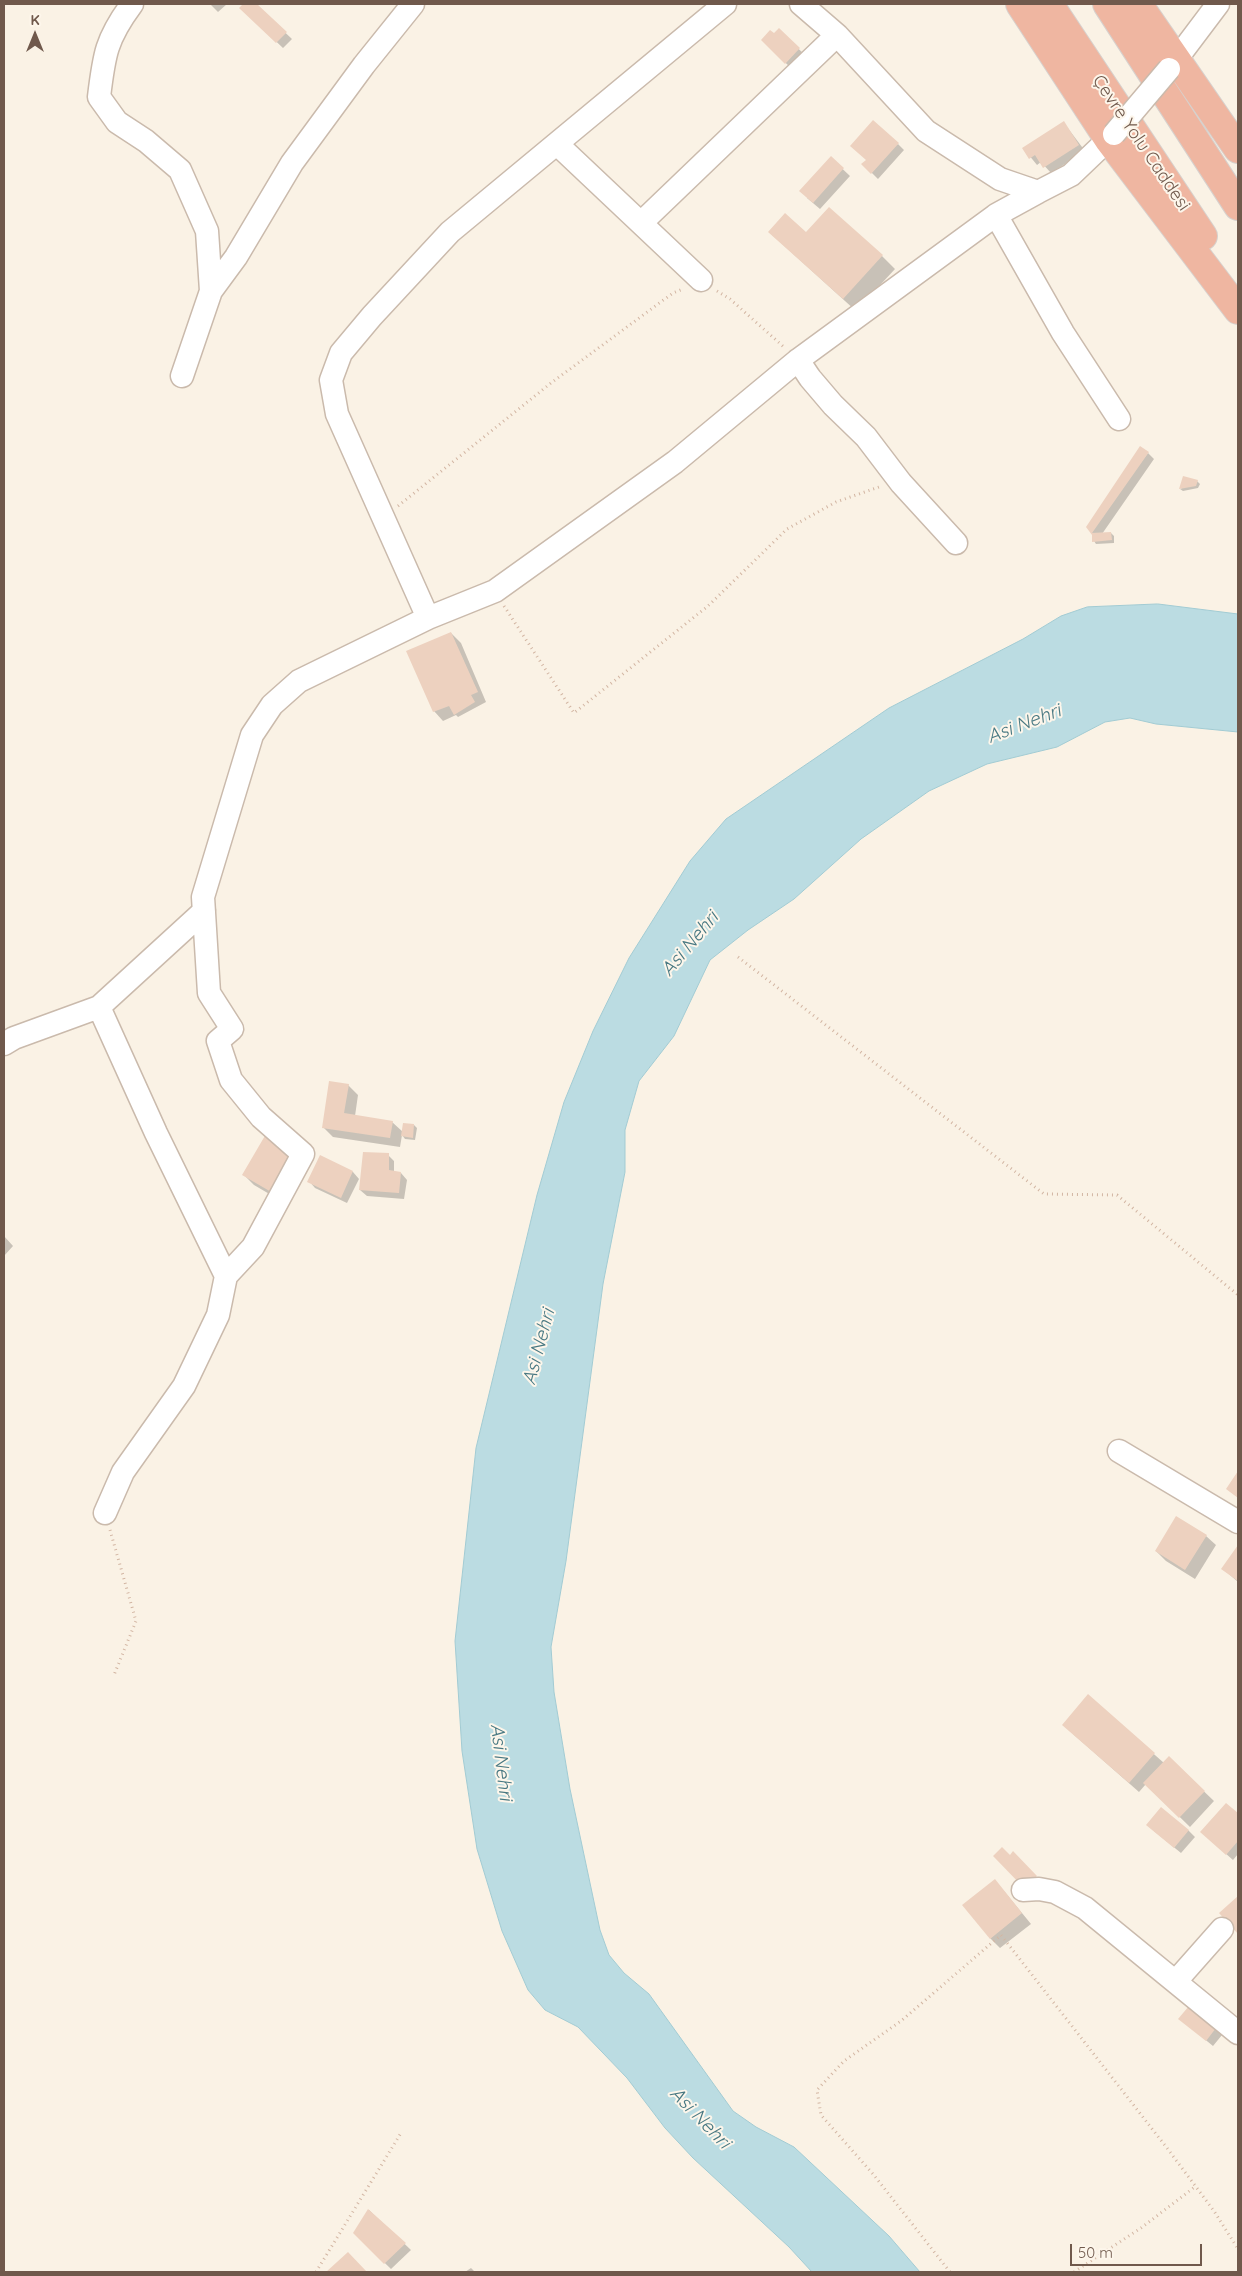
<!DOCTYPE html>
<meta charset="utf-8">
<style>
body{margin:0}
#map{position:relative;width:1242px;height:2276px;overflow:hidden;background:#faf2e5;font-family:Quicksand,sans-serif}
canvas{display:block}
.frame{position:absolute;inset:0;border:5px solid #70594c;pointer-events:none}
.north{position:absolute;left:10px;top:10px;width:50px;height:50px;-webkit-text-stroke:4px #fdf6eb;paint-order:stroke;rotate:0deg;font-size:14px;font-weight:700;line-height:20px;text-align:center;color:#70594c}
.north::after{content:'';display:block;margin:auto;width:18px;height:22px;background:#70594c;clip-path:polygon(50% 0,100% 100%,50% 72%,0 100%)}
.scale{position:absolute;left:1070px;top:2244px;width:132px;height:22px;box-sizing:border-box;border:2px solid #70594c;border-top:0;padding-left:6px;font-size:15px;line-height:18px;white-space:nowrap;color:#70594c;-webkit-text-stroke:4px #fdf6eb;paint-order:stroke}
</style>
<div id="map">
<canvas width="1242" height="2276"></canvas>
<div class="frame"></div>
<div class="north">K</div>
<div class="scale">50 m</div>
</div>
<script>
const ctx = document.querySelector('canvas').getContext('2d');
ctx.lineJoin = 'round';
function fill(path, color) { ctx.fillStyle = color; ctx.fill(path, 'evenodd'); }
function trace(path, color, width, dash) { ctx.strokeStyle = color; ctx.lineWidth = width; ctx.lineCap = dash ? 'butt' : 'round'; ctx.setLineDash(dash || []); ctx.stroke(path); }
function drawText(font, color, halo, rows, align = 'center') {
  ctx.font = font + ' Quicksand,sans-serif'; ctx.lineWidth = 4; ctx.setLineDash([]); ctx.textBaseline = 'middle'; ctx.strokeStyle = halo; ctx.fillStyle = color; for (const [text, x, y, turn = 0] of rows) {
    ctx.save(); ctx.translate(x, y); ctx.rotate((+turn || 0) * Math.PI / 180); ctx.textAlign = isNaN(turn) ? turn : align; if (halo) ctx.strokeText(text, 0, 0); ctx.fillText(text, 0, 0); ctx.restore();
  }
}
const water = new Path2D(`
 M1158 604 1238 614V732L1156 724 1130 718 1105 722 1057 747 987 764 929 791 861 839 794 899 748 930 710 960 674 1036 639 1081 625 1130V1172L603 1284 566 1561 551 1647 554 1692 570 1789 600 1930 609 1955 624 1973 649 1994 733 2111 756 2127 794 2147 889 2236 920 2272H812L789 2247 693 2158 665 2128 627 2078 578 2027 545 2010 528 1990 502 1931 477 1849 462 1751 455 1641 476 1448 537 1195 564 1102 593 1031 629 958 690 861 726 819 889 708 1023 639 1061 616 1087 607Z`);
const shadow = new Path2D(`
 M210 4H227L218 12Z
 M245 4H255L292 39 283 48 241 8Z
 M779 30 805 55 792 69 762 40 774 35Z
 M1064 123 1085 151 1051 173 1041 162 1037 165 1024 149Z
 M898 144 904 150 878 179 863 164Z
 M831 158 850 176 820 209 807 198Z
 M769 232 807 234 882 256 895 269 856 311Z
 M1148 453 1154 459 1102 534 1111 533 1114 536V543L1096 544 1094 541 1093 534 1088 527Z
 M1197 481 1200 484 1198 488 1183 491 1180 489Z
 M451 633 461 643 486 702 458 717 456 715 443 721 434 711Z
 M348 1085 358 1095 355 1116 392 1122 403 1132 414 1125 417 1128 415 1140 405 1139 402 1135 400 1147 333 1137 323 1127Z
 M267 1135 283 1202 254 1185 244 1175Z
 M388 1155 394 1161V1172L401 1173 407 1180 404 1199 367 1196 360 1190Z
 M321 1157 353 1172 359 1179 347 1203 315 1188 309 1181Z
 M4 1236 13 1246 4 1256Z
 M1206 1536 1216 1545 1195 1579 1166 1561 1156 1551Z
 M1238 1547V1582L1223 1569Z
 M1088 1696 1164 1763 1169 1758 1214 1801 1190 1827 1146 1784 1139 1792 1073 1734Z
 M1226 1804 1238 1815V1854L1233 1860 1208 1838Z
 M1188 1830 1195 1837 1181 1853 1154 1831Z
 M1004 1891 1031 1924 1000 1948 990 1938Z
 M1180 2019 1215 2029 1222 2035 1213 2046Z
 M369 2210 411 2250 391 2269 354 2233Z
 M471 2268 475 2272H465Z`);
const building = new Path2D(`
 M243 4H257L287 32 276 43 239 8Z
 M779 28 800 48 785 64 761 40 770 30 774 33Z
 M873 120 899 143 871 174 861 164 866 160 850 146Z
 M1064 121 1079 145 1043 168 1035 155 1029 159 1022 148Z
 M831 156 844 168 813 203 799 191Z
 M829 207 883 255 843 299 768 232 785 213 806 232Z
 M1140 446 1149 452 1092 533 1111 532 1112 540 1092 542V535L1086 527Z
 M1183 476 1198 480 1196 486 1179 489Z
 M451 632 478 692 471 695 475 702 454 715 449 706 433 712 406 651Z
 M329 1081 349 1084 344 1113 393 1121 390 1138 322 1128Z
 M403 1123 414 1124 413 1138 401 1136Z
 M266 1134 296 1151 273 1193 242 1175Z
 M363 1152 389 1153V1170L401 1172 399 1193 359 1190Z
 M320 1155 353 1171 341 1198 307 1182Z
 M1238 1471V1498L1226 1489Z
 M1176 1516 1207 1535 1185 1570 1155 1551Z
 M1238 1545V1581L1221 1569Z
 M1088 1694 1155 1753 1129 1783 1062 1725Z
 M1169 1756 1205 1791 1179 1818 1143 1783Z
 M1226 1803 1238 1813V1841L1226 1855 1200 1832Z
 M1161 1807 1189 1830 1174 1848 1146 1825Z
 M1002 1847 1010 1855 1013 1851 1037 1876 1024 1888 993 1856Z
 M995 1879 1022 1913 990 1939 962 1905Z
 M1238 1896V1934L1219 1913Z
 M1189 2006 1216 2028 1206 2041 1178 2019Z
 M368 2209 406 2243 384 2264 353 2233Z
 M348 2252 367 2272H326Z`);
const path = new Path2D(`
 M717 291 730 299 785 348
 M398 506 551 383 673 293 683 289
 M504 606 574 713 708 606 787 529 836 502 879 487
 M738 957 1044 1194 1117 1195 1238 1295
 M110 1530 136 1621 114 1675
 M316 2272 401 2133
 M950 2272 873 2174 821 2115 817 2090 844 2061 901 2021 1001 1935 1167 2148 1214 2211 1238 2249
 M1074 2272 1141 2228 1196 2186`);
const minor = new Path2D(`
 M132 4C106 39 104 55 99 97L117 122 146 141 180 170 207 231 211 291
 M801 4 837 35 926 131 1000 179 1038 192 1071 175 1114 134
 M1169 69 1218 4
 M557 144 701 280
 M1038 192 996 215 1063 333 1119 419
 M641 223 837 35
 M798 360 810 378 833 405 866 437 901 483 956 543
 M182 376 211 291 236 257 292 163 364 65 413 4
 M428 618 495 591 675 462 798 360 996 215
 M99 1007 156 1133 226 1276 218 1315 184 1386 123 1472 105 1513
 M4 1044 14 1038 99 1007 204 911
 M226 1276 253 1247 303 1154 261 1117 231 1080 218 1041 232 1029 209 993 203 897 252 735 272 705 299 681 428 618 337 414 331 380 341 353 372 316 450 232 725 4
 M1119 1451 1238 1522
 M1023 1890 1039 1889 1055 1892 1085 1908 1238 2033
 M1176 1981 1222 1929`);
const highway = new Path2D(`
 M1020 4 1109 140 1238 310
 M1049 4 1203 236
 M1107 4 1238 206
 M1138 4 1238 149`);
const minorBridge = new Path2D(`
 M1114 134 1169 69`);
const streetNames = [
 ["Çevre Yolu Caddesi",1141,143,56]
];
const waterNames = [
 ["Asi Nehri",1024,724,-21],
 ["Asi Nehri",690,944,-50],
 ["Asi Nehri",539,1347,-75],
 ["Asi Nehri",501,1762,83],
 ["Asi Nehri",700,2118,46]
];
fill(water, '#bbdce2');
trace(water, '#a2cbd3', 1);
fill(shadow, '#0003');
fill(building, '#edd1bf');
trace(minor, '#cabaac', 25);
trace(highway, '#d7d1cd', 30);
trace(path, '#d2b5a2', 3, [1, 4]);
trace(minor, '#fff', 22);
trace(highway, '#efb6a1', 28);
trace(minorBridge, '#cabaac', 25, []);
trace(minorBridge, '#fff', 22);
drawText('18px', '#70594c', '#fdf6eb', streetNames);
drawText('italic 19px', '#487882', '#fdf6eb', waterNames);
</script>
